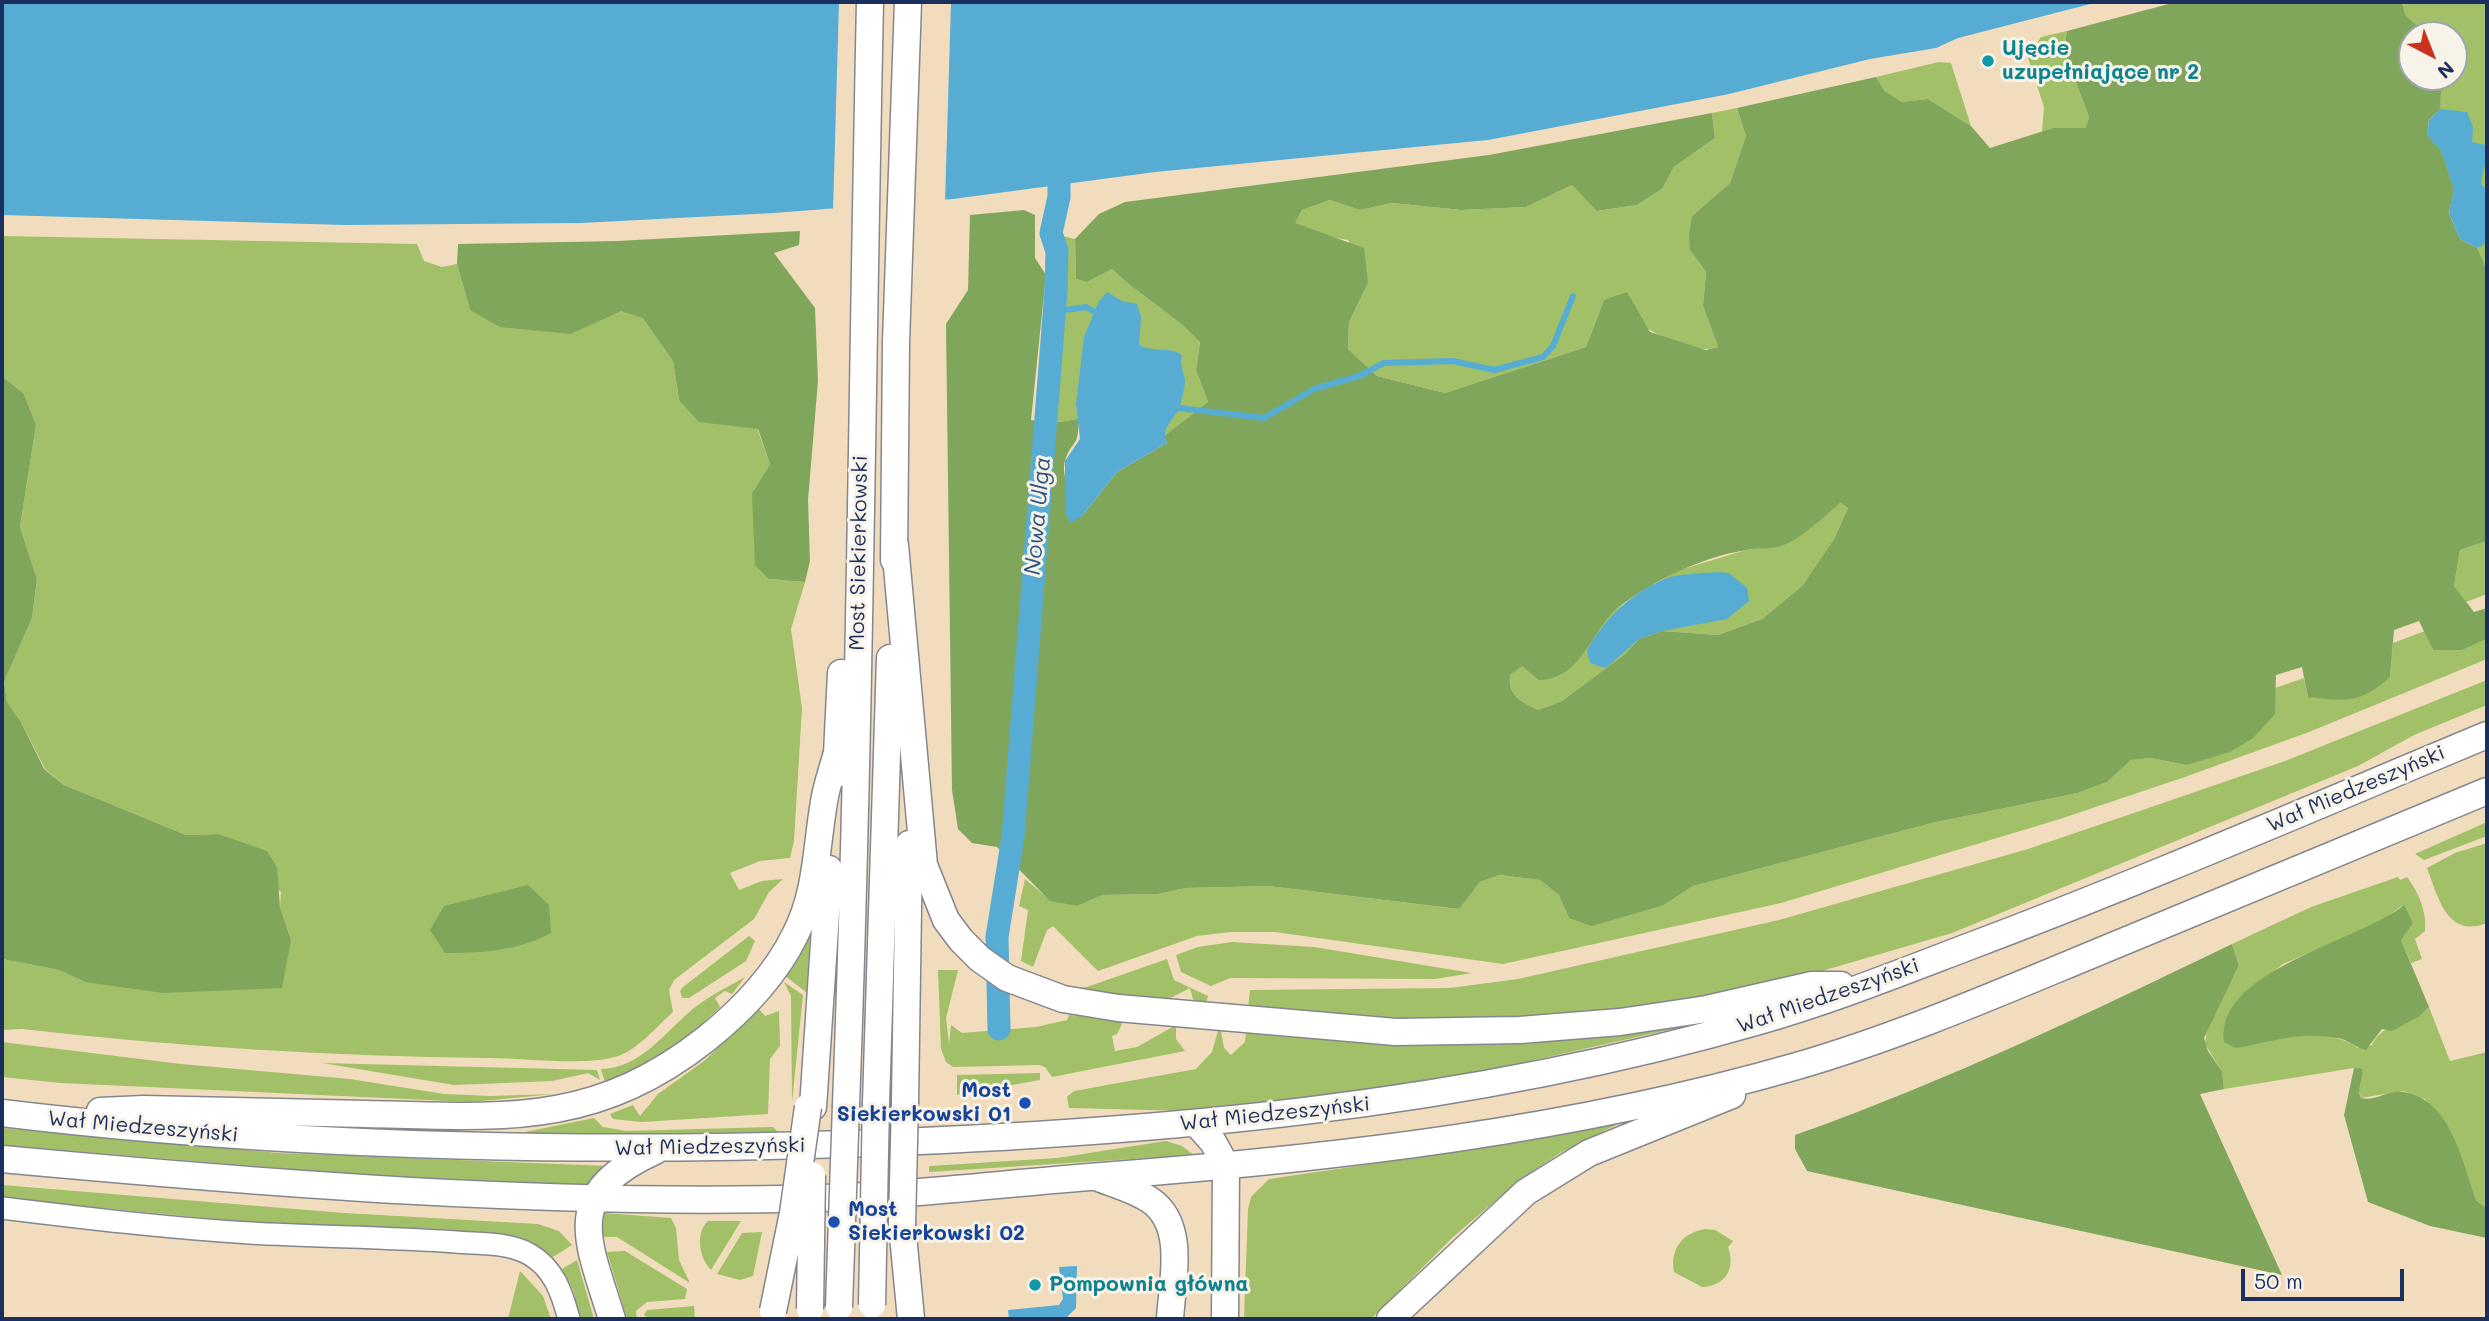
<!DOCTYPE html>
<meta charset="utf-8">
<style>
body{margin:0}
#map{position:relative;width:2489px;height:1321px;overflow:hidden;background:#f1ddbd;font-family:Mali,sans-serif}
canvas{display:block}
.frame{position:absolute;inset:0;border:4px solid #1b2f5e;pointer-events:none}
.north{position:absolute;left:2398px;top:21px;width:70px;height:70px;box-sizing:border-box;background:#f7f3e8;border:2px solid #9fa5b1;border-radius:50%;rotate:138deg;font-size:19px;font-weight:700;line-height:28px;text-align:center;color:#1b2f5e}
.north::after{content:'';display:block;margin:auto;width:24px;height:32px;background:#c8321e;clip-path:polygon(50% 0,100% 100%,50% 72%,0 100%)}
.scale{position:absolute;left:2241px;top:1269px;width:163px;height:32px;box-sizing:border-box;border:4px solid #1b2f5e;border-top:0;padding-left:9px;font-size:21px;line-height:24px;white-space:nowrap;color:#1b2f5e;-webkit-text-stroke:5px #f7f3e8;paint-order:stroke}
</style>
<div id="map">
<canvas width="2489" height="1321"></canvas>
<div class="frame"></div>
<div class="north">N</div>
<div class="scale">50 m</div>
</div>
<script>
const ctx = document.querySelector('canvas').getContext('2d');
ctx.lineJoin = 'round';
function fill(path, color) { ctx.fillStyle = color; ctx.fill(path, 'evenodd'); }
function trace(path, color, width, dash) { ctx.strokeStyle = color; ctx.lineWidth = width; ctx.lineCap = dash ? 'butt' : 'round'; ctx.setLineDash(dash || []); ctx.stroke(path); }
function drawText(font, color, halo, rows, align = 'center') {
  ctx.font = font + ' Mali,sans-serif'; ctx.lineWidth = 6; ctx.setLineDash([]); ctx.textBaseline = 'middle'; ctx.strokeStyle = halo; ctx.fillStyle = color; for (const [text, x, y, turn = 0] of rows) {
    ctx.save(); ctx.translate(x, y); ctx.rotate((+turn || 0) * Math.PI / 180); ctx.textAlign = isNaN(turn) ? turn : align; if (halo) ctx.strokeText(text, 0, 0); ctx.fillText(text, 0, 0); ctx.restore();
  }
}
const green = new Path2D(`
 M2402 2H2487V280L2422 142 2440 104 2442 77H2454V35H2427L2404 15Z
 M2067 31 2064 50 2089 117 2086 129 2053 128 2042 132 2044 107 2028 58 2041 37Z
 M1939 62 1951 63 1971 126 1928 99 1902 102 1885 91 1876 77Z
 M1737 108 1746 136 1730 183 1692 216 1690 250 1706 272 1703 306 1718 347C1684 358 1632 319 1604 300L1586 347 1445 393 1377 376 1348 349 1349 322 1368 283 1348 240 1320 235 1294 224 1302 210 1330 200 1360 210 1392 203 1461 210 1526 207 1572 185 1598 211 1637 205 1662 189 1674 167 1715 138 1712 113Z
 M2 236 417 244 424 261 442 267 457 264 470 310 571 334 621 310 643 317 673 361 679 400 757 428 770 464 752 493 769 579 805 582 791 629 802 708 794 841 790 858 760 861 730 873 739 890 762 881 783 879 769 892 754 919 674 980 669 990 673 1012C656 1027 637 1051 615 1057 584 1066 523 1058 488 1058 332 1056 177 1047 22 1029L2 1030V959L59 970 85 982 291 940 280 907 281 892 218 834 186 835 64 785 45 769 21 722 7 702 4 682 32 618 37 581 20 527 36 425 24 394 2 376Z
 M1062 236 1075 239 1076 279 1087 282 1112 269C1139 296 1174 313 1200 341L1196 370 1208 402 1164 436 1076 405 1078 419 1053 423Z
 M1840 503 1848 508 1834 539 1802 586 1762 619 1718 635 1662 631 1639 639 1625 654 1562 701 1538 710C1521 701 1508 697 1510 675L1522 665 1532 671 1618 608 1676 571 1746 550 1780 546 1807 530Z
 M2487 541V594L2466 602 2454 586 2460 550Z
 M2425 631 2433 650H2462L2487 639V659L2309 732 2182 778 2060 819 1781 903 1503 964 1275 932H1230L1197 936 1098 971 1053 926 1047 930 1033 967 1021 961 1028 910 1019 906 1025 879 1050 900 1077 906 1103 895 1158 894 1186 888 1268 886 1458 909 1480 882 1498 875 1540 880 1559 895 1569 918 1664 905 1693 886 1932 823 2078 793 2107 782 2131 760 2151 758 2186 765 2275 714V688L2304 678 2308 697 2390 677 2393 643Z
 M2487 680V705L2414 735 2358 766 1952 933 1791 980 1629 1010 1524 1020 1341 1018 1248 1009 1250 990 1450 988 1518 979 1779 920 2028 849 2128 815 2285 761Z
 M2487 822V836L2424 860 2415 854Z
 M2487 843V923C2447 939 2438 897 2427 868L2455 853Z
 M2398 877 2400 880 2407 877C2419 893 2427 912 2425 931L2415 939 2422 959 2411 963 2401 940 2403 905 2379 923 2283 964 2253 988 2266 1040C2294 1033 2335 1031 2358 1048L2372 1045C2382 1022 2409 1025 2429 1007L2450 1061 2487 1052V1209L2476 1200 2425 1099 2403 1091 2361 1098 2358 1087 2360 1079 2354 1068 2224 1089 2222 1071 2205 1044 2207 1030 2239 965 2232 944 2311 907Z
 M810 933 807 993 784 975Z
 M749 936 755 941 746 961 689 998H682L680 991 683 987Z
 M1232 942 1314 947 1472 973 1435 979 1230 978 1211 986 1181 972 1176 955 1198 947Z
 M1167 959 1174 980 1208 996 1206 1004 1194 1003 1190 988 1161 1003 1073 989 1087 987Z
 M938 970H958L946 1018 949 1044 951 1025 962 1033 1036 1027 1067 1020 1069 1015 1124 1020 1117 1034 1112 1036 1115 1051 1137 1047 1176 1025V1039L1185 1051 1052 1077 1045 1067 1039 1065 953 1067 946 1062 941 1049Z
 M745 977 732 994 725 991 715 998 720 1007C686 1041 649 1064 605 1082L601 1069C640 1069 666 1031 694 1008 709 996 728 987 745 977Z
 M784 982 803 995 792 1102 791 996Z
 M759 1009 765 1016 779 1011 780 1046 770 1059 768 1114 642 1122 613 1119 610 1114 633 1105 640 1116 658 1094 704 1061Z
 M1704 1022 1499 1068 1326 1096 1188 1111 1069 1108 1067 1097 1074 1091 1196 1069 1212 1052 1218 1031H1221L1224 1048 1231 1055 1245 1042 1246 1032Z
 M2 1042 181 1064 350 1079 444 1094 490 1096 555 1094 471 1102 61 1083 2 1077Z
 M322 1063 597 1070 600 1080 588 1073 552 1081 454 1085Z
 M1040 1073V1080L957 1095V1075Z
 M594 1118 603 1127 626 1131 773 1127 777 1131V1135H526L525 1132Z
 M1613 1123 1616 1125 1560 1153 1521 1179 1453 1237 1371 1319H1244L1248 1209 1251 1197 1269 1179 1522 1142Z
 M2 1128 279 1153 609 1166 587 1185 361 1175 2 1145Z
 M1166 1141 1182 1146 1194 1155 929 1172V1166L1057 1158Z
 M2 1185 344 1213 538 1224 559 1231 572 1245 553 1257 530 1242 514 1237 442 1229 256 1223 2 1198Z
 M604 1213 671 1218 676 1228 679 1260 690 1283 617 1237H602Z
 M708 1221H741L711 1270C699 1258 695 1233 708 1221Z
 M1705 1229 1715 1230 1733 1241 1728 1247C1736 1269 1725 1286 1702 1287L1674 1272C1670 1249 1682 1233 1705 1229Z
 M762 1232 753 1276 740 1280 717 1274 742 1233Z
 M625 1251 687 1289 685 1299 647 1302 636 1311 637 1319H627L607 1252Z
 M577 1260 594 1319H580L573 1290 562 1269Z
 M520 1271 543 1296 551 1319H508Z
 M694 1306 695 1319H648L644 1315 647 1310Z`);
const forest = new Path2D(`
 M2176 2H2402L2405 15 2427 35H2412V77H2442L2440 109 2429 120 2427 135 2441 151 2454 189 2449 213 2460 239 2477 248 2487 271V541L2460 550 2454 586 2474 612 2487 608V639L2462 650H2433L2419 621 2394 630 2390 677C2360 704 2346 701 2308 697L2302 667 2276 675 2275 714 2253 738 2230 752 2186 765 2151 758 2131 760 2107 782 2078 793 1932 823 1693 886 1664 905 1592 926 1569 918 1559 895 1540 880 1499 875 1480 882 1459 909 1268 886 1186 888 1158 894 1103 895 1077 906 1050 901 997 847 972 843 958 829 952 790 946 324 968 290 970 215 1024 210 1035 215V258L1046 275 1031 420 1053 423 1078 419C1080 448 1071 440 1065 461 1060 478 1075 500 1082 516L1117 472 1167 443 1164 436 1208 402 1196 370 1200 342C1174 313 1139 296 1112 269L1087 282 1076 279 1075 239 1099 214 1125 202 1489 155 1712 113 1715 138 1674 167 1662 189 1637 205 1597 211 1572 185 1526 207 1461 210 1392 203 1360 210 1330 200 1302 210 1295 223 1364 248 1368 283 1349 322 1348 349 1377 376 1445 393 1586 347 1604 300 1627 292 1650 332 1706 350 1718 347 1703 306 1706 272 1690 250 1689 235 1692 216 1730 183 1746 136 1737 108 1876 77 1885 91 1902 102 1928 99 1971 126 1990 148 2053 128H2086L2089 117 2064 50 2067 31ZM1840 503 1848 508 1834 539 1802 586 1762 619 1718 635 1662 631 1639 639 1625 654 1562 701 1538 710C1521 701 1508 697 1510 675L1522 666 1539 680C1583 679 1590 630 1619 607 1656 579 1700 558 1746 550 1756 548 1768 549 1778 547 1801 540 1822 518 1840 503Z
 M800 231 799 245 774 253 815 308 818 381 808 500 810 561 805 582 769 579 755 565 752 493 770 464 758 429 699 422 679 400 673 361 643 318 621 311 571 334 500 327 470 310 457 264 458 244 618 241Z
 M2 376 24 394 36 425 20 527 37 580 32 618 4 682 7 702 21 722 44 769 64 785 186 835 218 834 267 851 277 867 280 907 291 940 282 988 163 993 85 982 59 970 2 959Z
 M528 885 549 905 551 933C518 951 481 953 445 953L430 930 444 906Z
 M2404 905 2413 923 2401 940 2429 1007 2418 1017 2392 1031 2382 1029 2366 1050C2355 1048 2348 1039 2337 1038 2296 1031 2272 1042 2235 1048L2224 1042C2214 970 2361 941 2404 905Z
 M2232 944 2239 965 2204 1038 2208 1051 2222 1071 2224 1089 2200 1094 2282 1275 1807 1171 1795 1149V1135C1945 1082 2089 1013 2232 944Z
 M2354 1068 2362 1069C2364 1080 2356 1087 2361 1098 2376 1102 2389 1089 2404 1092 2451 1100 2462 1161 2476 1200L2487 1209V1238L2430 1226 2368 1202 2344 1115Z`);
const water = new Path2D(`
 M2 2H2098L1958 38 1936 48 1870 59 1729 94 1488 140 1155 172 953 199 774 213 581 223 345 225 2 215Z
 M2440 109 2467 112 2473 127 2472 142 2486 145C2489 160 2482 170 2481 184L2487 191V234L2484 245 2477 248 2460 239 2449 213 2454 189 2441 151 2427 135 2429 120Z
 M1107 292 1122 301 1137 304 1141 317 1139 345C1153 353 1169 346 1182 355 1179 367 1184 370 1185 381 1185 387 1181 403 1179 408 1174 421 1160 427 1167 443L1117 472 1082 516 1071 523 1065 513V461L1080 439 1076 405 1084 337 1099 301Z
 M1716 572 1729 573 1747 588 1749 601 1727 619 1662 631 1639 639 1606 668 1590 663 1587 650C1605 619 1629 595 1662 580 1677 573 1700 574 1716 572Z
 M1077 1266 1076 1308 1065 1319H1009L1008 1310 1059 1305 1063 1299 1059 1267Z`);
const pier = new Path2D(`
 M839 2H951L945 203 833 211Z`);
const stream = new Path2D(`
 M1052 312 1086 307 1095 312
 M1179 408 1264 418 1314 389 1359 376 1384 363 1453 361 1494 370 1543 357 1553 346 1573 296`);
const canal = new Path2D(`
 M999 1029 997 937 1013 837 1056 290 1057 251 1051 233 1059 197V155`);
const minor = new Path2D(`
 M2 1208C84 1218 167 1228 250 1233 319 1237 387 1237 456 1242 479 1244 508 1242 529 1254 554 1268 562 1293 569 1319`);
const major = new Path2D(`
 M895 545 924 865 946 920 961 940 980 959 1007 978 1063 999 1118 1008 1396 1032 1520 1030 1620 1022 1707 1009 1812 985H1841
 M894 560 896 342 908 2
 M836 774 841 673
 M905 1101 909 844
 M876 1103 890 658
 M846 1105C860 737 862 370 870 2
 M813 1107 829 869
 M100 1111 144 1109C218 1110 292 1112 366 1114 500 1117 593 1128 706 1039 741 1011 775 976 795 935 817 893 816 848 824 802 826 787 832 771 836 756
 M2 1113C283 1147 564 1153 847 1144 1155 1133 1462 1107 1759 1021 1829 1001 1897 974 1965 948 2141 882 2314 807 2487 735
 M1197 1124 1213 1142 1226 1166 1225 1319
 M2 1159C274 1184 547 1206 821 1198 914 1195 1008 1183 1102 1176 1336 1158 1571 1131 1797 1066 1904 1035 2006 990 2108 948 2235 895 2361 843 2487 791
 M1099 1178C1116 1185 1135 1190 1150 1200 1187 1225 1172 1282 1170 1319
 M902 1225 911 1319
 M612 1319C587 1238 561 1194 655 1151
 M1390 1319 1526 1192 1589 1153 1732 1095`);
const majorBridge = new Path2D(`
 M902 1225 905 1101
 M872 1305 876 1103
 M839 1307 846 1105
 M810 1309 812 1175
 M773 1311 793 1213 808 1107`);
const markers = [
 [1988,61,7,"#0f9aa8"],
 [1025,1103,7,"#1a4fb4"],
 [834,1222,7,"#1a4fb4"],
 [1035,1285,7,"#0f9aa8"]
];
const cultureNames = [
 ["Ujęcie",2002,49],
 ["uzupełniające nr 2",2002,73],
 ["Pompownia główna",1049,1285]
];
const streetNames = [
 ["Most Siekierkowski",859,553,-89],
 ["Wał Miedzeszyński",2356,789,-23],
 ["Wał Miedzeszyński",1828,996,-19],
 ["Wał Miedzeszyński",1275,1114,-6],
 ["Wał Miedzeszyński",143,1127,5],
 ["Wał Miedzeszyński",710,1147,-1]
];
const transitNames = [
 ["Most",1011,1091],
 ["Siekierkowski 01",1011,1115],
 ["Most",848,1210,"left"],
 ["Siekierkowski 02",848,1234,"left"]
];
const waterNames = [
 ["Nowa Ulga",1038,516,-85]
];
fill(green, '#a1c067');
fill(forest, '#80a65c');
fill(water, '#57acd3');
fill(pier, '#f1ddbd');
trace(stream, '#57acd3', 6);
trace(canal, '#57acd3', 23);
trace(minor, '#86868e', 24);
trace(major, '#86868e', 29);
trace(minor, '#fff', 21);
trace(major, '#fff', 26);
trace(majorBridge, '#86868e', 29, []);
trace(majorBridge, '#fff', 26);
for (const [x, y, r, color] of markers) { const dot = new Path2D(); dot.arc(x, y, r, 0, 2 * Math.PI); ctx.fillStyle = color; ctx.fill(dot); trace(dot, '#f7f3e8', 2.5); }
drawText('bold 21px', '#0d838f', '#f7f3e8', cultureNames, 'left');
drawText('21px', '#1b2f5e', '#f7f3e8', streetNames);
drawText('bold 21px', '#164399', '#f7f3e8', transitNames, 'right');
drawText('italic 23px', '#2d5481', '#f7f3e8', waterNames);
</script>
